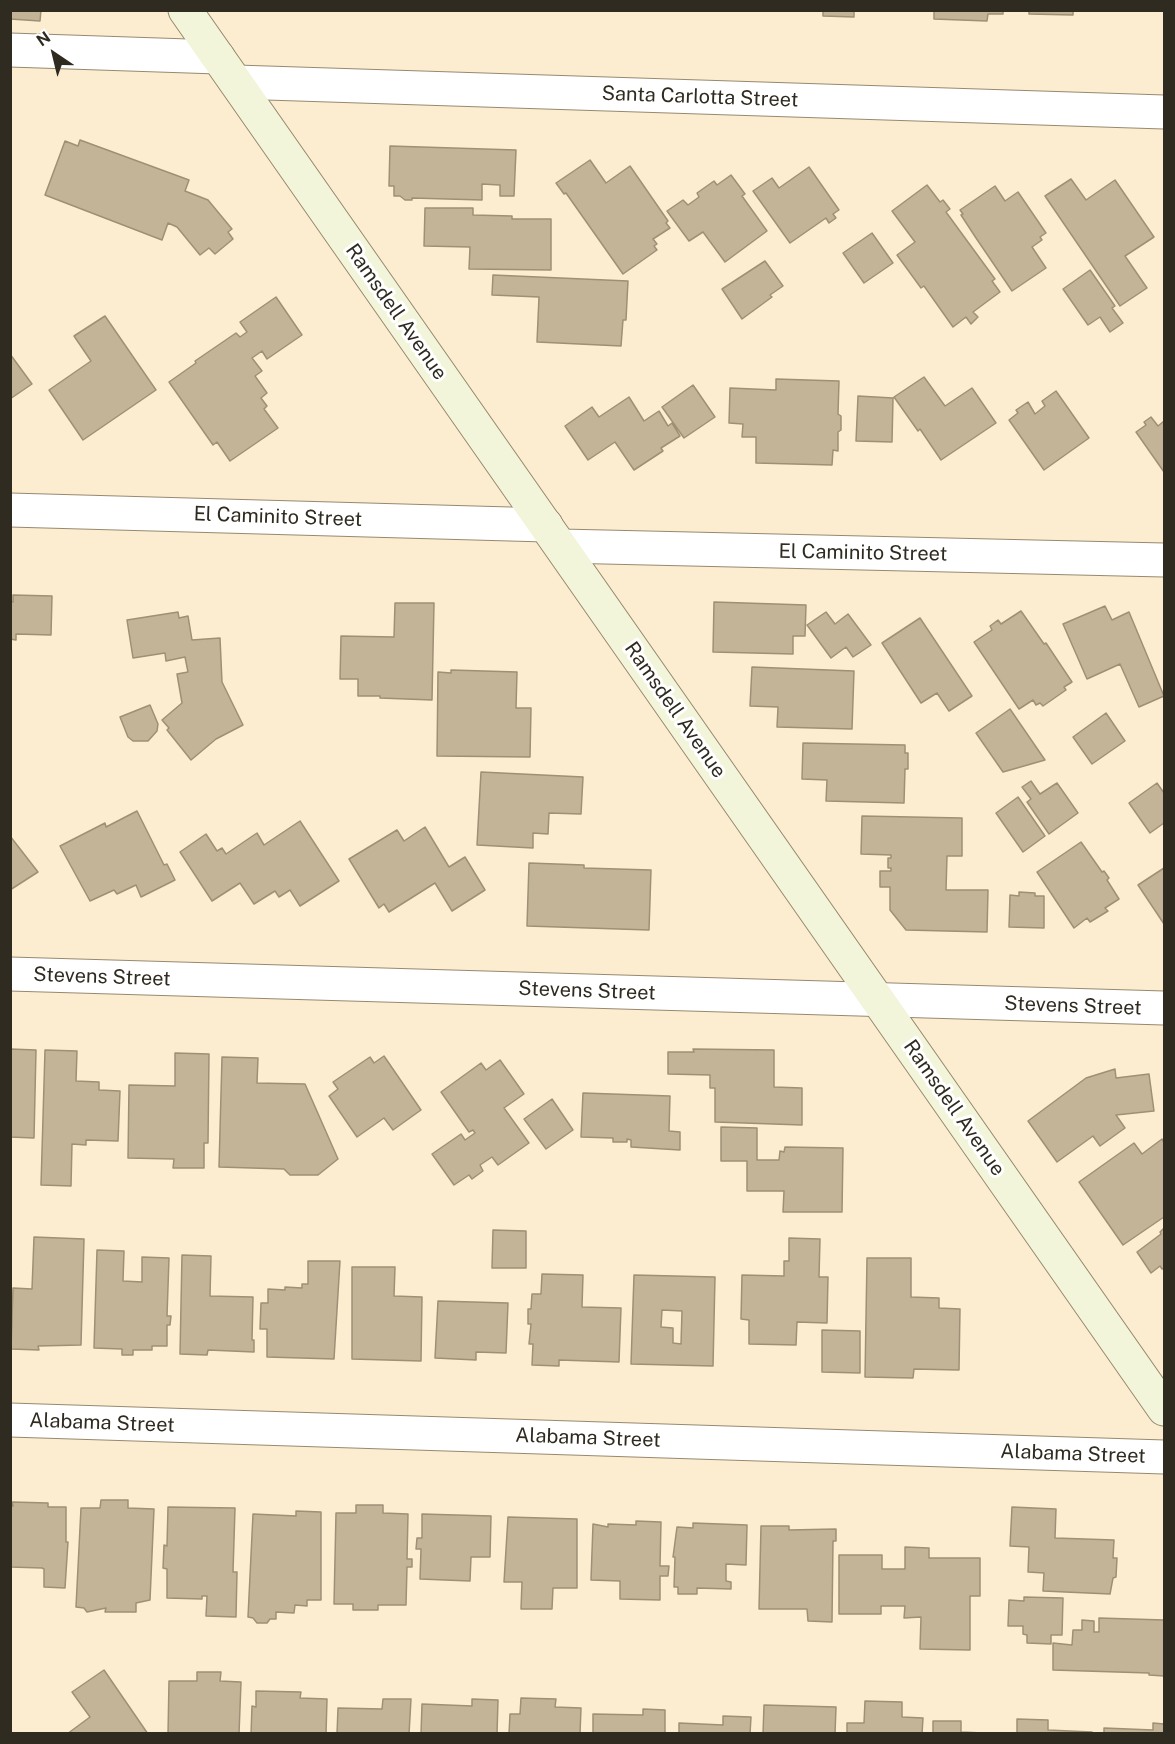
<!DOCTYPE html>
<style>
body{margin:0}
#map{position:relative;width:1175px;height:1744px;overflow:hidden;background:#fdedd0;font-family:"Public Sans",sans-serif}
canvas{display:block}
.frame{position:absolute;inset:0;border:12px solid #302b20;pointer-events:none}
.north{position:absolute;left:24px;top:24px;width:60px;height:60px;-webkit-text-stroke:4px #fff;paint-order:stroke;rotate:325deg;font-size:16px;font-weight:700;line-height:24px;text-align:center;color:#302b20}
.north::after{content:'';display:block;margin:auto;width:21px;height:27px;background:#302b20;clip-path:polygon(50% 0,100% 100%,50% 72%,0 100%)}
</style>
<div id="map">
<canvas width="1175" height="1744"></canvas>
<div class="frame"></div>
<div class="north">N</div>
</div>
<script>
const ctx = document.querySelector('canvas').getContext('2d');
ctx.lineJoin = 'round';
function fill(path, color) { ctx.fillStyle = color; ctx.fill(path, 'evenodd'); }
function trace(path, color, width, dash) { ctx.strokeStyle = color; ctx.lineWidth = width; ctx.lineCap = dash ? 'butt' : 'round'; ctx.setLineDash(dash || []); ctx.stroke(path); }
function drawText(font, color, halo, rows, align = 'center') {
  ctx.font = font + ' "Public Sans",sans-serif'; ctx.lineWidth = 6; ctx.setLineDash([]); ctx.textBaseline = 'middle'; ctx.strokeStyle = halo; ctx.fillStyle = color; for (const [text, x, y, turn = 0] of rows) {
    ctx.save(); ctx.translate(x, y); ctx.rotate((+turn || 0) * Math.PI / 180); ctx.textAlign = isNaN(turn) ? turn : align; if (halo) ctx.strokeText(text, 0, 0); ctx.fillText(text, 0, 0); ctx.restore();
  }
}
const building = new Path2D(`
 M10 10H41L40 21 10 19Z
 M823 10H885L854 11V17L823 16Z
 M934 10H1003V14H988L987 21 934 19Z
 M1029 10H1073V15L1029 14Z
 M80 140 189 180 185 191 208 200 232 229 228 232 233 239 215 254 209 248 200 255 177 227 168 223 162 240 45 195 65 141 78 146Z
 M390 146 516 150 514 196H500V185L482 184V200L412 198V200H405L400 196H394V186H389Z
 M590 160 606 183 630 166 668 221 666 223 670 228 653 239 657 244 654 246 657 250 623 274 566 193 564 194 556 183Z
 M809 167 839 210 833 214 836 218 829 223 826 218 790 243 753 191 772 178 779 188Z
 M731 175 745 194 742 196 767 231 725 262 703 232 689 241 667 211 683 200 688 205 699 197 697 193 714 181 717 185Z
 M1071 179 1086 200 1115 180 1154 237 1125 256 1147 288 1120 306 1045 196Z
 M927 185 940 202 943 200 950 209 946 212 995 279 992 281 1000 292 973 312 978 317 971 324 966 317 953 327 924 286 921 288 897 255 915 242 892 211Z
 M995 186 1005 201 1018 192 1046 233 1040 237 1042 240 1032 247 1046 268 1012 291 976 238 961 215 963 214 960 210Z
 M425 208H473V215L512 216V219H551V270L469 269 470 247 424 246Z
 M872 233 893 263 864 283 843 253Z
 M765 261 783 286 770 295 772 297 742 319 722 289Z
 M1090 270 1115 306 1112 308 1123 323 1110 332 1100 317 1088 325 1063 289Z
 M493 275 628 281 626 320H623L621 346 537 342 539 297 492 295Z
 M276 297 302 335 267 359 262 351 252 358 262 371 255 376 267 393 261 398 267 406 264 409 278 428 230 461 217 442 213 445 169 382 196 363 195 361 236 333 240 337 247 332 240 322Z
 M105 316 156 390 83 440 49 390 91 361 74 336Z
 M10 354 32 384 10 399Z
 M924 377 945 406 972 388 996 423 941 460 920 429 918 431 894 397Z
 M776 379 839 381 838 414 841 416V430L838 432V451L833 450 832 465 756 463V437H742L743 424 729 423 730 388 776 390Z
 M693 385 715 417 684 438 662 407Z
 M1056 391 1089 438 1044 470 1009 420 1018 413 1016 410 1028 402 1035 414 1045 406 1042 401Z
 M858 396 893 398 892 442 856 441Z
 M629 397 644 421 659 411 668 426 672 423 680 436 661 448 663 451 634 470 615 442 588 460 565 426 592 407 599 417Z
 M1151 417 1158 426 1164 421V472L1136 432 1146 425 1144 422Z
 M13 595 52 596 51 635 16 634V640L10 639V602H13Z
 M714 602 806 605 805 636H793V654L713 652Z
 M395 603H434L432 700 380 698V696H358V679H340L341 636 394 637Z
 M1105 606 1112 620 1129 612 1164 696 1139 707 1120 664 1087 679 1063 624Z
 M1021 611 1044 644 1046 643 1072 682 1064 687 1066 690 1043 706 1040 703 1036 705 1033 700 1019 709 974 642 992 630 990 626 998 620 1001 624Z
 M178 612 179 618 188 616 192 640 220 638 222 682 243 725 216 739 191 760 167 730 169 728 162 720 182 703 177 674 188 672 185 657 166 661 165 653 133 658 127 620Z
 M826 612 835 624 848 614 871 645 853 657 846 647 831 658 807 625Z
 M920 618 972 696 949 711 937 693 921 703 882 643Z
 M752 667 854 671 852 729 777 727 778 707 750 706Z
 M451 670 517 672 516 708H531L530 757 437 756 438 672 451 673Z
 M150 705 158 724 157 731 148 741H133L128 737 120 717Z
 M1010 709 1045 760 1003 772 976 733Z
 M1106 713 1125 741 1092 764 1073 737Z
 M803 743 905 745V753H908V769H905L904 803 826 801 827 780 802 779Z
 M481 772 583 777 581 814 549 813 548 834 533 833V848L477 845Z
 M1031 781 1040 794 1057 783 1078 813 1049 834 1027 802 1031 799 1022 787Z
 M1157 783 1164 793V823L1150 833 1129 803Z
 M1018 797 1045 836 1023 852 996 813Z
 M137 811 164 865 167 864 175 880 141 897 136 885 117 894 114 890 90 901 60 846 105 823 106 827Z
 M862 816 962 818V856H947L946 890H988L987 932 906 930 890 910V887H880V871H891V868H888V858H891V855L861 854Z
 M300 821 339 881 300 906 290 890 279 897 275 891 254 904 240 883 212 901 180 852 206 834 217 851 222 848 226 854 257 833 264 845Z
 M425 827 449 867 465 857 485 890 452 911 435 883 389 912 384 904 379 908 349 859 397 830 404 841Z
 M10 836 38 872 10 890Z
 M1081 842 1102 872 1104 871 1109 878 1107 880 1119 899 1105 908 1108 911 1090 922 1087 918 1074 928 1037 872Z
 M529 863 584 865V868L651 870 649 930 527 926Z
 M1164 868V924L1138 885Z
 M1019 892 1035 893V896H1044V928L1009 927 1010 895 1019 896Z
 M10 1049 36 1050 34 1138 10 1137Z
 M693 1049 774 1050V1087L802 1088V1125L715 1122V1088H710V1075L668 1074V1052H694Z
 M45 1050 77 1051 76 1081 99 1082V1090L120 1091 118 1141 86 1140V1145L72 1144 71 1186 41 1185Z
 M175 1053 209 1054 208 1143H204V1168H173L174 1159 128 1158 129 1085 175 1086Z
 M384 1056 421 1110 393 1130 384 1118 357 1137 329 1096 338 1089 333 1082 370 1057 374 1063Z
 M222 1057 258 1058 257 1083 305 1084 338 1159 318 1175H290L284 1169 219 1167Z
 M500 1060 524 1094 504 1108 529 1143 498 1165 492 1157 480 1165 483 1171 472 1179 469 1175 454 1185 432 1154 461 1134 465 1140 475 1133 473 1130 469 1132 441 1092 481 1063 486 1070Z
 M1115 1069 1116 1078 1149 1074 1154 1111 1116 1115 1125 1128 1100 1146 1093 1136 1057 1162 1028 1121 1086 1078Z
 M583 1093 670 1096 669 1131 680 1132V1150L631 1147V1140L627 1139V1142H613V1138L581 1137Z
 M552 1099 573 1130 546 1149 524 1119Z
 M721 1127 757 1128V1160H779L780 1151 784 1152 785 1147 843 1148 842 1212H783L784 1191H747V1161H721Z
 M1162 1139 1164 1143V1217L1123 1245 1079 1182 1134 1143 1142 1154Z
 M1164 1228V1268L1162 1269 1160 1266 1151 1273 1137 1252 1161 1234 1160 1232Z
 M493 1230 526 1231V1268H492Z
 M34 1237 84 1239 81 1345 38 1346 39 1350 11 1349 13 1288 32 1289Z
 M789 1238 820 1239 819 1277H828L827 1323 797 1322 796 1345 749 1344V1320L741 1319 742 1275 784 1276V1261H789Z
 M97 1250 124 1251 123 1281 142 1282V1257L169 1258 167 1316H171L170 1325H167V1346H152V1350H133V1355H122V1349L94 1348Z
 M182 1255 211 1256 210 1296 253 1297 252 1340H254V1352L208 1350 207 1355 180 1354Z
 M867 1258H911V1297L939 1298V1308L960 1309 959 1370 914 1369 913 1378 865 1377Z
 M308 1261H340L334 1359 267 1357V1329H260L261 1303H268V1289L285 1290V1287L302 1288V1284H308Z
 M352 1267H395L394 1296 422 1297 421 1361 352 1359Z
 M542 1274 583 1275 582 1307 621 1308 619 1362 559 1360V1366L532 1365 533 1344H529L531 1324H528V1309H531L532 1294H541Z
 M634 1275 715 1277 713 1366 631 1364ZM662 1310 682 1311 681 1344 673 1343V1328L661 1327Z
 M438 1301 508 1303 506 1353 476 1352V1360L435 1358Z
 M822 1330 860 1331V1373L822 1372Z
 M101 1500H128V1508L154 1509 150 1600 136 1603V1612H105L106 1608 87 1612 84 1608 76 1607 81 1508H100Z
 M12 1502 48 1503V1507H66V1542H68L65 1588 44 1587V1569L42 1568 10 1567V1506H13Z
 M356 1505H383V1513L408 1514 407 1559H412V1567H407L406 1605H378V1610H353V1604H334L336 1513H356Z
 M168 1507 235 1508 233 1572H237L236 1617 206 1616 207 1596H202V1599L167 1598V1569L163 1568 164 1545 167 1546Z
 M1012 1507 1056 1509 1055 1538 1114 1540 1113 1558H1117L1116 1577 1113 1578 1110 1594 1043 1591 1044 1573 1028 1572 1029 1547 1010 1546Z
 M296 1511 321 1512V1600H307V1606L295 1605 294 1613 276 1612V1619H270L267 1623H257L253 1618 248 1617 253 1514 296 1516Z
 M422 1514 491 1516 490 1557H471L470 1581 420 1579 421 1549H416L417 1538H422Z
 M508 1517 577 1519V1588H553L552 1609H521L522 1582H504Z
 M636 1521 661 1522 660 1566H669L668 1576H660V1600L620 1599V1581L591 1580 593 1524 608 1527V1524L636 1525Z
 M693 1523 747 1525 746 1565 726 1564V1581L731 1582V1589L697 1588V1594H678V1587H674L675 1557H673L677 1527 693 1528Z
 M761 1526H789V1530L836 1529V1541H833L832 1622 808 1621 807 1609H759Z
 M905 1547 929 1548V1558H980V1596H970V1650L920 1649 921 1617 904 1618 905 1606H881V1614H839V1555H882V1569H905Z
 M1024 1597 1063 1598 1062 1635H1051V1644L1027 1643V1635L1023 1634V1626H1008L1009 1600 1024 1601Z
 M1099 1618 1164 1620V1676L1149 1675V1673L1053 1670V1643L1072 1645 1073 1630H1082V1620L1094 1621V1632H1099Z
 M104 1670 148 1734H67L90 1717 72 1692Z
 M197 1672H221L220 1681 241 1682 239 1734H168L169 1681H197Z
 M256 1691 301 1692 300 1698 327 1699 326 1734H251L252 1706 256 1707Z
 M521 1698 556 1699 555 1707 581 1708 580 1734H509L510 1714H520Z
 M383 1699H411L409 1734H337L338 1708 382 1709Z
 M472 1699 498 1700 497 1734H421L422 1704 472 1706Z
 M865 1701 902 1702V1717L923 1718 922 1734H847V1723H864Z
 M764 1705 836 1707 835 1734H763Z
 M643 1709 665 1710V1734H593V1714L643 1715Z
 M723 1716 751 1717 750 1734H679V1723L723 1725Z
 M1017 1719 1048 1720V1730L1092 1732V1734H1017Z
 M933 1721H961V1732L1005 1734H933Z
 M1153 1723 1164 1724V1734H1104V1728L1153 1730Z`);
const street = new Path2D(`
 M10 50 218 57
 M236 82 1164 112
 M10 510 546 525
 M561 546 1164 560
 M10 974 1164 1008
 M10 1420 1164 1457`);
const secondary = new Path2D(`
 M185 10 1164 1409`);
const streetNames = [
 ["Santa Carlotta Street",700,97,2],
 ["Ramsdell Avenue",396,312,55],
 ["El Caminito Street",278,517,2],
 ["El Caminito Street",863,553,1],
 ["Ramsdell Avenue",675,710,55],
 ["Stevens Street",102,977,2],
 ["Stevens Street",587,991,2],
 ["Stevens Street",1073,1006,2],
 ["Ramsdell Avenue",954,1108,55],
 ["Alabama Street",102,1423,2],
 ["Alabama Street",588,1438,2],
 ["Alabama Street",1073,1454,2]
];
fill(building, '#c3b498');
trace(building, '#9e9075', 1.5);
trace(street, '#97896f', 35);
trace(secondary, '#97896f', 35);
trace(street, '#fff', 33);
trace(secondary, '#f3f5da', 33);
drawText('20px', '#302b20', '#fff', streetNames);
</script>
